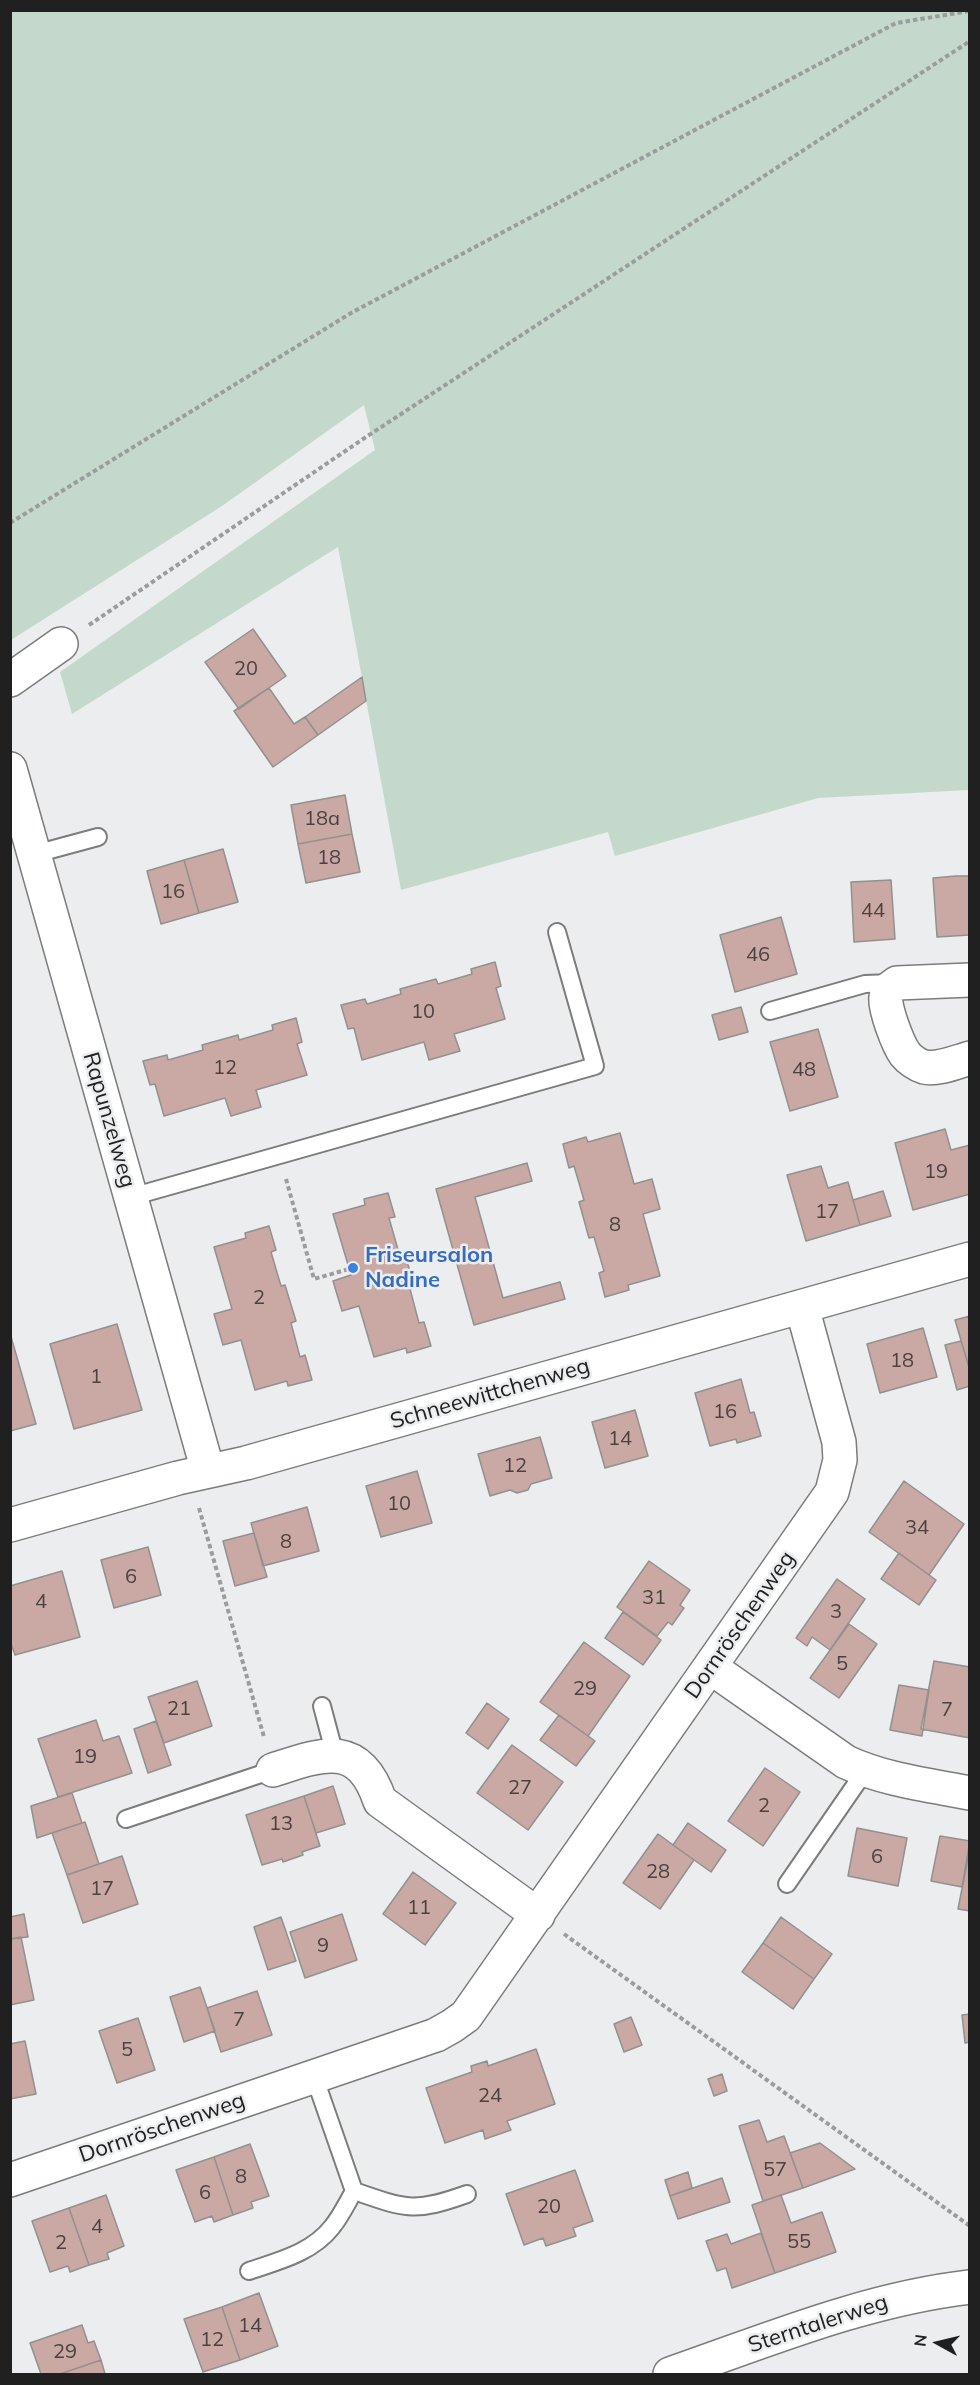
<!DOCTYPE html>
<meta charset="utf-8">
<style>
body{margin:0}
#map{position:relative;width:980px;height:2385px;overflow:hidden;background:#ecedee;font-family:Mulish,sans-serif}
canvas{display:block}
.frame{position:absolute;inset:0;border:12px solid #202020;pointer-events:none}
.north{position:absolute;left:908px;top:2313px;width:60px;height:60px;-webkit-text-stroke:4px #ecedee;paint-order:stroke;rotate:278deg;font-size:16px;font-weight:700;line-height:24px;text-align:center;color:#202020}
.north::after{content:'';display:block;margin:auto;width:21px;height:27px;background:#202020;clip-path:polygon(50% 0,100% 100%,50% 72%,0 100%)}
</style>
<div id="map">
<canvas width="980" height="2385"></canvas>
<div class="frame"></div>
<div class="north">N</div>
</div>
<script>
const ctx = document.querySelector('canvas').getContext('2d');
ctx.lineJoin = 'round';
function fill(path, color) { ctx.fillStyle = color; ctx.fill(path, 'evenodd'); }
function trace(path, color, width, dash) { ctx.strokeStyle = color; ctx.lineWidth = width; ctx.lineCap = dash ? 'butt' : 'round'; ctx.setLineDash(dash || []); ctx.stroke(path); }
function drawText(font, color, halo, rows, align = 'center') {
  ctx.font = font + ' Mulish,sans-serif'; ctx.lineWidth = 5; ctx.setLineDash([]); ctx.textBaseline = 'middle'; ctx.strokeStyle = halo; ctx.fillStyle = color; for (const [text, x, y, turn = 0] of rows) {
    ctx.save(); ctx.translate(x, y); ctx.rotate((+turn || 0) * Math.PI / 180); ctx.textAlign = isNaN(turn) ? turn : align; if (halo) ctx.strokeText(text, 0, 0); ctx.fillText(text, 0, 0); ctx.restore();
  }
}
const green = new Path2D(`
 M11 10 969 11V790L818 798 615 856 608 832 401 890 338 547 72 714 60 672 375 450 364 405 222 506 11 640Z`);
const building = new Path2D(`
 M253 629 286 676 239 709 205 662Z
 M362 677 366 701 318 735 305 717Z
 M269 688 294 724 305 717 318 735 273 767 234 711Z
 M345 795 352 834 298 844 291 805Z
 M352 834 360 872 306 883 298 844Z
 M223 849 238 902 199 913 184 860Z
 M184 860 199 913 161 924 147 871Z
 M956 876H970V935L937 937 933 878Z
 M891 880 895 939 854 942 851 882Z
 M781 917 797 974 735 992 720 935Z
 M495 962 501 986 496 988 505 1019 454 1034 460 1051 429 1060 424 1042 362 1060 354 1028 348 1029 341 1005 365 999 367 1004 401 994 400 989 436 979 438 984 472 974 471 969Z
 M741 1007 748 1032 719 1040 712 1015Z
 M296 1018 302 1042 297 1044 307 1075 256 1090 261 1107 231 1116 225 1098 164 1116 155 1084 150 1085 143 1061 167 1055 168 1060 203 1050 202 1045 238 1035 239 1040 273 1030 272 1025Z
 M818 1029 838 1097 790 1111 770 1042Z
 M945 1129 951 1150 970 1145V1194L913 1210 895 1143Z
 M620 1133 634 1184 652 1179 660 1209 643 1214 660 1276 628 1285 629 1290 605 1297 599 1273 604 1271 594 1237 589 1238 579 1202 584 1200 574 1166 569 1168 563 1144 586 1137 588 1142Z
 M527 1163 532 1181 475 1197 503 1298 560 1282 565 1299 474 1325 436 1189Z
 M821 1166 828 1188 848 1182 860 1225 806 1241 787 1175Z
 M883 1191 891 1216 860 1225 853 1200Z
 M388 1193 395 1217 389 1218 399 1253 404 1251 415 1288 410 1289 419 1323 424 1322 431 1346 407 1353 406 1348 374 1357 359 1306 342 1311 333 1281 351 1275 333 1214 365 1205 364 1199Z
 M269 1226 276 1250 271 1252 281 1286 285 1285 296 1321 291 1323 300 1357 305 1355 312 1380 288 1386 287 1381 255 1390 241 1340 223 1345 214 1314 232 1309 214 1247 246 1238 245 1233Z
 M970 1316V1364H968L955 1320Z
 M117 1324 142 1410 74 1429 50 1344Z
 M923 1328 937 1377 880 1393 867 1344Z
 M10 1333 36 1424 10 1431Z
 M961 1341 970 1370V1386L957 1390 945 1345Z
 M741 1379 750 1413 754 1412 761 1436 737 1443 736 1439 710 1446 695 1393Z
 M635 1410 648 1456 605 1468 592 1422Z
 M540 1437 552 1478 531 1484 528 1490 517 1493 510 1490 490 1496 478 1454Z
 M417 1471 432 1523 381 1537 366 1486Z
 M904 1481 964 1524 929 1575 869 1532Z
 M307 1507 319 1551 263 1566 251 1523Z
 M254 1533 267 1577 235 1586 223 1541Z
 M148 1547 161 1595 114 1608 101 1560Z
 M899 1553 936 1580 919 1605 881 1579Z
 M649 1561 690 1590 680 1605 684 1608 672 1625 668 1622 657 1636 617 1607Z
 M62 1571 80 1637 15 1655 10 1641V1586Z
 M837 1579 865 1599 830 1650 812 1637 807 1646 796 1638Z
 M623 1612 661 1640 643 1665 605 1638Z
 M849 1624 877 1644 839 1698 810 1678Z
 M584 1642 630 1676 588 1736 540 1702Z
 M934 1661 970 1667V1738L921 1729Z
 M197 1681 212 1726 164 1743 148 1697Z
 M899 1685 929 1690 922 1736 890 1730Z
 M487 1703 509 1719 488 1749 466 1733Z
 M559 1715 595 1741 576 1766 540 1740Z
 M96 1720 103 1741 119 1736 132 1773 58 1797 38 1739Z
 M156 1721 171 1765 148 1773 134 1729Z
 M512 1745 563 1782 528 1830 477 1793Z
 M765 1768 800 1792 763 1846 728 1821Z
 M333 1786 345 1824 316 1833 304 1796Z
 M72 1793 82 1823 37 1838 31 1806Z
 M304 1796 320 1846 302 1852 303 1855 283 1862 282 1859 262 1865 246 1815Z
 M85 1822 99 1864 67 1875 52 1833Z
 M688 1823 726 1850 711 1872 673 1845Z
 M857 1828 907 1838 898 1886 848 1876Z
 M658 1834 694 1860 660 1909 623 1883Z
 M940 1836 970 1841 962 1887 931 1881Z
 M970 1848V1911L958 1909Z
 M122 1856 138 1904 83 1923 67 1875Z
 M413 1872 456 1903 425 1945 383 1914Z
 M24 1914 28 1937 10 1939V1917Z
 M342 1914 357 1960 305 1978 290 1932Z
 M281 1917 296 1961 268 1970 254 1927Z
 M781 1917 832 1954 814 1979 763 1943Z
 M21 1937 34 2000 10 2005V1939Z
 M763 1943 814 1979 793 2009 742 1972Z
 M200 1987 215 2031 184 2042 170 1997Z
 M257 1991 272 2035 221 2052 207 2008Z
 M970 2014V2042L965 2043 962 2015Z
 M631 2017 642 2045 624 2052 614 2024Z
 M138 2018 155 2070 117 2083 99 2031Z
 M25 2041 36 2094 10 2099V2044Z
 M536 2049 555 2104 507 2121 511 2130 485 2139 483 2130 445 2143 426 2088 472 2072 471 2066 487 2061 488 2066Z
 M722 2074 727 2091 714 2096 708 2079Z
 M759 2120 767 2142 784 2136 803 2188 763 2201 739 2126Z
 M820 2143 855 2169 803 2188 790 2153Z
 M250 2144 269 2196 251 2202 253 2208 233 2215 214 2157Z
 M214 2157 233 2215 214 2222 212 2216 195 2222 176 2170Z
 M575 2170 593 2221 573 2228 576 2236 546 2246 543 2238 524 2245 506 2194Z
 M688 2172 692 2188 670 2196 665 2180Z
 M722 2178 730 2202 678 2219 670 2196Z
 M106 2195 124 2246 107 2253 109 2259 89 2265 69 2208Z
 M781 2195 791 2223 822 2212 836 2252 775 2273 752 2205Z
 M69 2208 89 2265 70 2272 68 2266 50 2272 32 2221Z
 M761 2233 775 2273 732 2288 726 2268 717 2271 706 2241 727 2234 731 2244Z
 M259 2293 278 2346 240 2360 222 2307Z
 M222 2307 240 2360 203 2372 184 2319Z
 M82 2325 88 2343 94 2341 101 2360 60 2374H41L30 2343Z
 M101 2360 105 2374H60Z`);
const path = new Path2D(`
 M10 523 351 313 896 23 970 11
 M89 625 363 439 970 41
 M286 1179 314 1279 349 1269
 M199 1508 264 1737
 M564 1934 970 2226`);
const lane = new Path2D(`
 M35 854 98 837
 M770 1011 865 984 893 983
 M131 1197 595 1066 557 932
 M322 1706 335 1755
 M126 1819 273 1770
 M787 1884 865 1771
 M354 2191C406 2209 414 2213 467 2194
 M249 2271C278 2261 312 2253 332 2227 341 2216 347 2203 354 2191L314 2076`);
const street = new Path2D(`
 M10 680 61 644
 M10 769 208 1471
 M970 980 897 983C891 987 887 989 886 997 884 1008 898 1044 905 1054 909 1059 917 1065 924 1067 938 1070 956 1062 970 1058
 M10 1525 178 1478 246 1463 970 1259
 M710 1667 846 1762C885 1780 928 1785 970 1793
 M273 1770C322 1754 359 1739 380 1801L538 1915
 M10 2180 436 2035 452 2026 466 2016 832 1492 840 1460 839 1442 802 1307
 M670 2374C768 2340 866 2299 970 2287`);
const markers = [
 [353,1268,6,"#3f7fe0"]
];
const numberNames = [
 ["20",246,669],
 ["18a",322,819],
 ["18",329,858],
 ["16",173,892],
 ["44",873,911],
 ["46",758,955],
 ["10",423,1012],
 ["12",225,1068],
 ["48",804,1070],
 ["19",936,1172],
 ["17",827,1212],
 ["8",615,1225],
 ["2",259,1298],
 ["18",902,1361],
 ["1",96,1377],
 ["16",725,1412],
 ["14",620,1439],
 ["12",515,1466],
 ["10",399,1504],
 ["34",917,1528],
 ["8",286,1542],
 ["6",131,1577],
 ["31",654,1598],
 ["4",41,1602],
 ["3",836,1612],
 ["5",842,1664],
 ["29",585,1689],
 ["21",179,1709],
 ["7",947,1710],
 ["19",85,1757],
 ["27",520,1788],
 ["2",764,1806],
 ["13",281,1824],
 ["6",877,1857],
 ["28",658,1872],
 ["17",102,1889],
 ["11",419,1908],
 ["9",323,1946],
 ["7",239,2020],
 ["5",127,2050],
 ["24",490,2096],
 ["57",775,2170],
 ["8",241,2177],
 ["6",205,2193],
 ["20",549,2207],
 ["4",97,2227],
 ["55",799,2242],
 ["2",61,2243],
 ["14",250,2326],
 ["12",212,2340],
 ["29",65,2352]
];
const streetNames = [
 ["Rapunzelweg",109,1120,74],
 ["Schneewittchenweg",490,1394,-16],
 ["Dornröschenweg",740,1625,-55],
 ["Dornröschenweg",162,2128,-19],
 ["Sterntalerweg",818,2324,-18]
];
const shopNames = [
 ["Friseursalon",365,1255],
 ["Nadine",365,1280]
];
fill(green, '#c4d9cc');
fill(building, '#caa8a4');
trace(building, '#929190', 1.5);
trace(lane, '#7b7c7c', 20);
trace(street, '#7b7c7c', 36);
trace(path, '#9c9c9d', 4, [4.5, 3]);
trace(lane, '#fff', 16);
trace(street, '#fff', 33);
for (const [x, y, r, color] of markers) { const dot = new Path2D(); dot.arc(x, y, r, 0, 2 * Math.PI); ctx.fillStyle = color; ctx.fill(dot); trace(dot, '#ecedee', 2); }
drawText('20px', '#4a4241', null, numberNames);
drawText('22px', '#202020', '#ecedee', streetNames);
drawText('bold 22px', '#366cbe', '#ecedee', shopNames, 'left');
</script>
